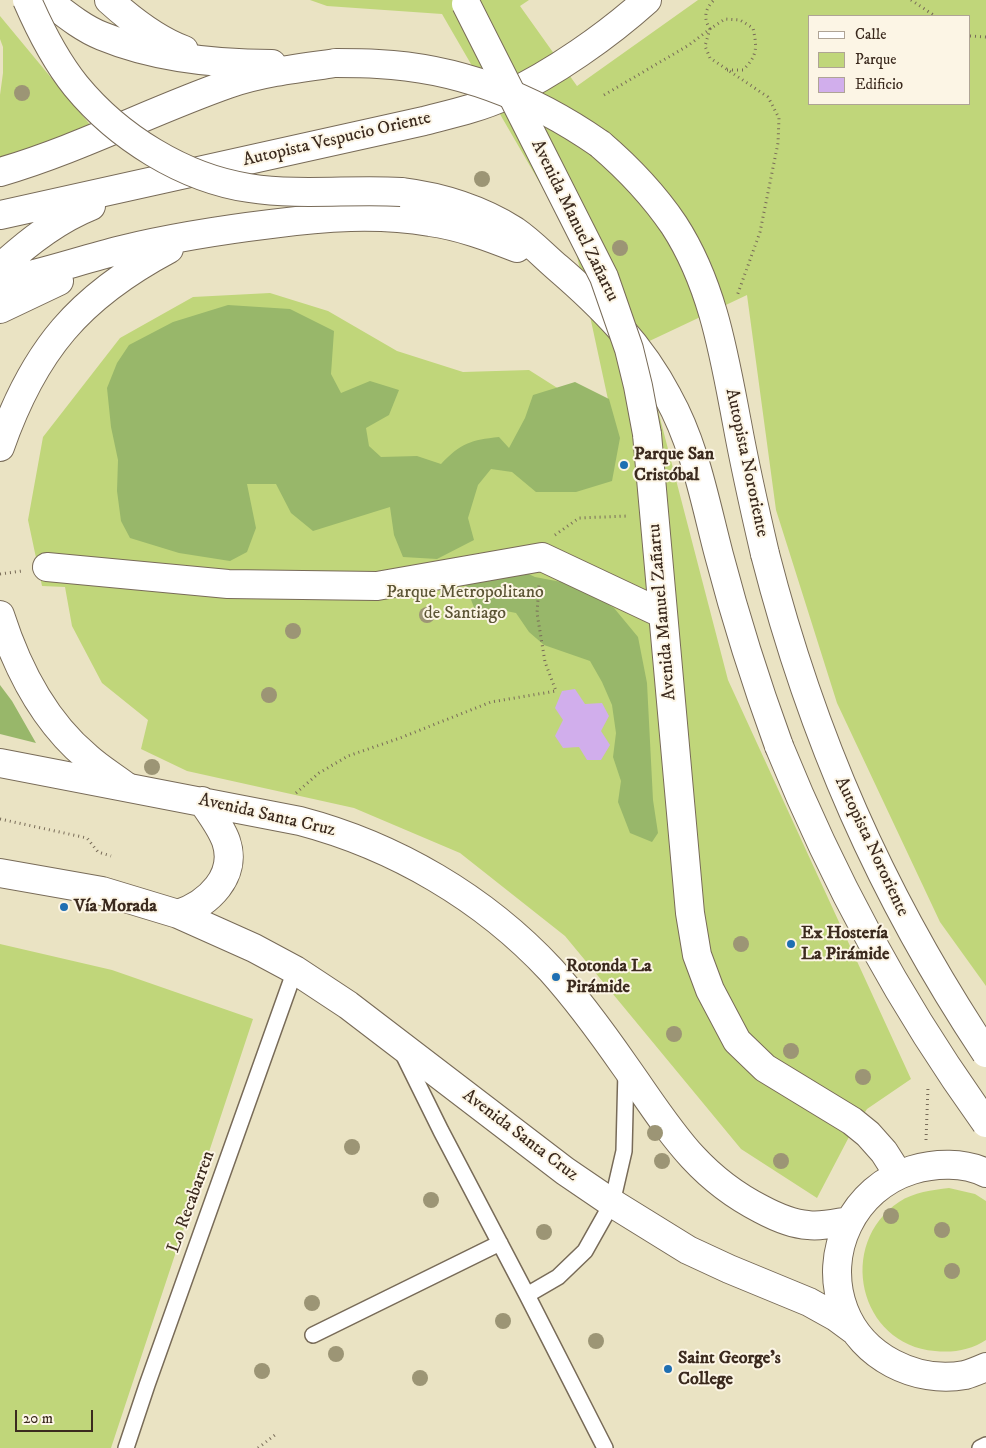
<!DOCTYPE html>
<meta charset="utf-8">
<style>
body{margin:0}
#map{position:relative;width:986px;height:1448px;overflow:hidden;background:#eae3c3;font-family:"IM FELL DW Pica",serif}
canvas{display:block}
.legend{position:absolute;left:808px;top:15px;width:162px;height:90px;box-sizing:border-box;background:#fcf5e5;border:1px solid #afa495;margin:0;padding:6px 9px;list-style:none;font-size:15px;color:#3b2a1e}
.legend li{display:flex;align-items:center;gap:10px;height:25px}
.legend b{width:25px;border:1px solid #afa495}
.scale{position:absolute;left:15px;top:1410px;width:78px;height:22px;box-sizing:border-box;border:2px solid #3b2a1e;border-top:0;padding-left:6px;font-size:15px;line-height:18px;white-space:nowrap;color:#3b2a1e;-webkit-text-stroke:4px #fcf5e5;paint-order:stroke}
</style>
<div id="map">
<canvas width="986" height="1448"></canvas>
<ul class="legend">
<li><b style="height:6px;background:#fff"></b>Calle</li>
<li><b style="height:14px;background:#c0d67a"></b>Parque</li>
<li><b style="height:14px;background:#d1aeec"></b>Edificio</li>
</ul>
<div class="scale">20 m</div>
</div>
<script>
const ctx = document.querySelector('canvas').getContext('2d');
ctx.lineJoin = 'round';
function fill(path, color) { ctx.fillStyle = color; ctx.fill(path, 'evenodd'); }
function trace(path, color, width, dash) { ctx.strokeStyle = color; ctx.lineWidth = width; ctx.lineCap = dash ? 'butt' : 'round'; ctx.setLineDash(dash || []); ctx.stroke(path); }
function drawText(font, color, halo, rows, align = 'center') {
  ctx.font = font + ' "IM FELL DW Pica",serif'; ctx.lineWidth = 4; ctx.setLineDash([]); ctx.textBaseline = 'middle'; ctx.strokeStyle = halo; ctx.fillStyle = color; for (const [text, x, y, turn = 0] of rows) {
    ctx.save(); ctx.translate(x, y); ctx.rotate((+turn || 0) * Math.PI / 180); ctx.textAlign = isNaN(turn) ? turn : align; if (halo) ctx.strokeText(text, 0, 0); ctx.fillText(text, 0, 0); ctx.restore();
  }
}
const green = new Path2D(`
 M310 0H529L520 6 577 86 698 0H986V986L940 922 837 703 776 510 747 295 641 345 728 680 911 1079 867 1109 850 1135 817 1198 741 1149 565 936 460 853 354 808 187 771 141 749 148 720 102 683 72 626 65 587 42 586 28 520 43 437 120 338 193 297 270 293 328 311 397 351 463 372 529 370 600 415 612 418 574 242 442 14 327 6ZM810 16H970V104H810Z
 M0 16 92 127 0 160V95L3 73V47L0 39Z
 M0 944 112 970 253 1019 111 1448H0Z
 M949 1188 975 1194 986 1201V1340C971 1350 953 1353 935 1351 859 1345 836 1244 899 1202 914 1192 932 1190 949 1188Z`);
const forest = new Path2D(`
 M228 305 290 309 334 331 331 374 341 393 370 381 399 390 389 415 366 428 369 446 381 457 417 456 441 464C461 443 471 440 499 437L509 448 525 418 533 395 575 382 609 399 620 438 612 481 576 492H536L512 472 491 469 478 485 468 518 474 540 437 559 403 557 394 535 390 507 313 531 291 513 276 484H247L256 528 247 552 230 561 179 553 130 538 121 521 117 491 118 460 111 427 107 388 117 363 129 345 173 322Z
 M520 570 535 577 577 585 614 608 638 637 647 683 653 800 658 833 652 842 630 833 618 802 621 781 613 757 616 733 612 705 602 682 590 661 544 645 529 632 516 613 496 609 475 610 465 584Z
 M0 685 12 701 36 743 0 734Z`);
const building = new Path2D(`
 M575 689 585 704 602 703 609 716 601 731 610 745 601 760H587L579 747 563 748 555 736 563 720 555 708 562 691Z`);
const path = new Path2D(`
 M911 0 935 16
 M970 36 986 37
 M727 70H743C758 55 757 47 753 28L740 20 725 19 710 29 705 46 710 58 768 97 779 118 778 143 760 232 737 296
 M604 95 689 45 710 29C703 18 705 9 714 0
 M555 535 579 518 628 516
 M0 574 22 571
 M296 793 319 773 348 756 400 738 491 702 556 691 545 662 537 613 539 585
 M0 819 87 838 98 852 111 856
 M926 1140 928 1087
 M258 1448 275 1435`);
const lane = new Path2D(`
 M403 1054 441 1131 527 1295 605 1448
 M527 1295 558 1277 585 1251 612 1203 624 1151 626 1071
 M313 1335 500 1243
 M126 1448 147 1385 295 970
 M980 1448 986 1445`);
const street = new Path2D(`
 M647 434 690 913 697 955 710 990 737 1041 765 1068 852 1121 868 1134 884 1152 898 1174
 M47 567 228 584 377 586 542 557 663 614`);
const secondary = new Path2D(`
 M0 763 300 821C395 846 484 898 551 970 578 1000 602 1033 625 1066 667 1125 694 1175 761 1209 776 1217 792 1224 808 1225 821 1227 836 1223 849 1221
 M0 873 102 891 178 914 254 948 295 970 348 1005 565 1171 612 1203 688 1250 729 1269 809 1302 836 1317 855 1331
 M178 914C208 904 238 876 226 841 221 827 211 814 202 801
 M986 1173C964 1162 935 1163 912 1170 854 1188 822 1252 844 1310 862 1357 916 1384 965 1375 972 1373 979 1370 986 1367`);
const highway = new Path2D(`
 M47 0C64 13 82 28 102 36 153 57 217 64 272 64
 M109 0C130 19 157 40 184 50
 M600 144C628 168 653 194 674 225 713 285 724 355 737 423 745 467 755 511 765 554
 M0 172C79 149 151 111 228 84 263 72 300 68 336 63
 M401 192C442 197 480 209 515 231 531 242 544 256 558 268 602 306 641 345 668 397 695 445 705 502 719 555 736 620 756 683 779 746
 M0 215 424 121C451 114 479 108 505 96 553 74 608 35 647 0
 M0 268C27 243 56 220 91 206
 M0 282C41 274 81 260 121 250 171 238 221 230 271 224 324 217 377 213 430 222 460 226 489 237 517 248
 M0 309 59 281
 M0 447C34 350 79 297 169 249
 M0 615C17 668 44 721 87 757 99 768 114 777 127 787`);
const streetBridge = new Path2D(`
 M466 4 604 277 629 349 638 386 647 434`);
const highwayBridge = new Path2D(`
 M27 0C40 30 55 60 76 86 118 137 183 178 249 188 300 196 351 189 401 192
 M336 63C350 63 364 63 378 64 459 68 534 98 600 144
 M765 554C812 737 881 895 986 1053
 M779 746C834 882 900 1004 986 1123`);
const trees = [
 [22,93],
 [482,179],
 [620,248],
 [427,615],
 [293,631],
 [269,695],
 [152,767],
 [741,944],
 [674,1034],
 [791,1051],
 [863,1077],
 [655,1133],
 [352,1147],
 [662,1161],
 [781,1161],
 [431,1200],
 [891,1216],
 [942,1230],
 [544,1232],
 [952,1271],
 [312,1303],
 [503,1321],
 [596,1341],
 [336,1354],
 [262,1371],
 [420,1378]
];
const markers = [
 [624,465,5,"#1f6fb2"],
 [64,907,5,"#1f6fb2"],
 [791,944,5,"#1f6fb2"],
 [556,977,5,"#1f6fb2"],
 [668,1369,5,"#1f6fb2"]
];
const streetNames = [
 ["Autopista Vespucio Oriente",337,140,-13],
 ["Avenida Manuel Zañartu",574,221,64],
 ["Autopista Nororiente",746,463,78],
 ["Avenida Manuel Zañartu",663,612,-95],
 ["Avenida Santa Cruz",267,816,13],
 ["Autopista Nororiente",871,847,65],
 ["Avenida Santa Cruz",520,1136,37],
 ["Lo Recabarren",192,1202,-70]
];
const poiNames = [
 ["Parque San",634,455],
 ["Cristóbal",634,476],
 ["Vía Morada",74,907],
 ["Ex Hostería",801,934],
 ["La Pirámide",801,955],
 ["Rotonda La",566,967],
 ["Pirámide",566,988],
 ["Saint George's",678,1359],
 ["College",678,1380]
];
const parkNames = [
 ["Parque Metropolitano",465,593],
 ["de Santiago",465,614]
];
fill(green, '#c0d67a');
fill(forest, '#98b76a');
fill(building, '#d1aeec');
trace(lane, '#786b58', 18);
trace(street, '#786b58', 30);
trace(secondary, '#786b58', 30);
trace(highway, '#786b58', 30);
trace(path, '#786b58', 3, [1, 4]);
trace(lane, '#fff', 15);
trace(street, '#fff', 28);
trace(secondary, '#fff', 28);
trace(highway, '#fff', 28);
trace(streetBridge, '#786b58', 30, []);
trace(highwayBridge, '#786b58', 30, []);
trace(streetBridge, '#fff', 28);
trace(highwayBridge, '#fff', 28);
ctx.fillStyle = '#9c9575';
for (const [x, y] of trees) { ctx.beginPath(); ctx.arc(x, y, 8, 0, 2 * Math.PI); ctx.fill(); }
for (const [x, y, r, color] of markers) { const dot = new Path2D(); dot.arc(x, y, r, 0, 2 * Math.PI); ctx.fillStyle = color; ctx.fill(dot); trace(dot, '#fcf5e5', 2); }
drawText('18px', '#3b2a1e', '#fcf5e5', streetNames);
drawText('bold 18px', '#3b2a1e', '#fcf5e5', poiNames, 'left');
drawText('18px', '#5c5535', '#fcf5e5', parkNames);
</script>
